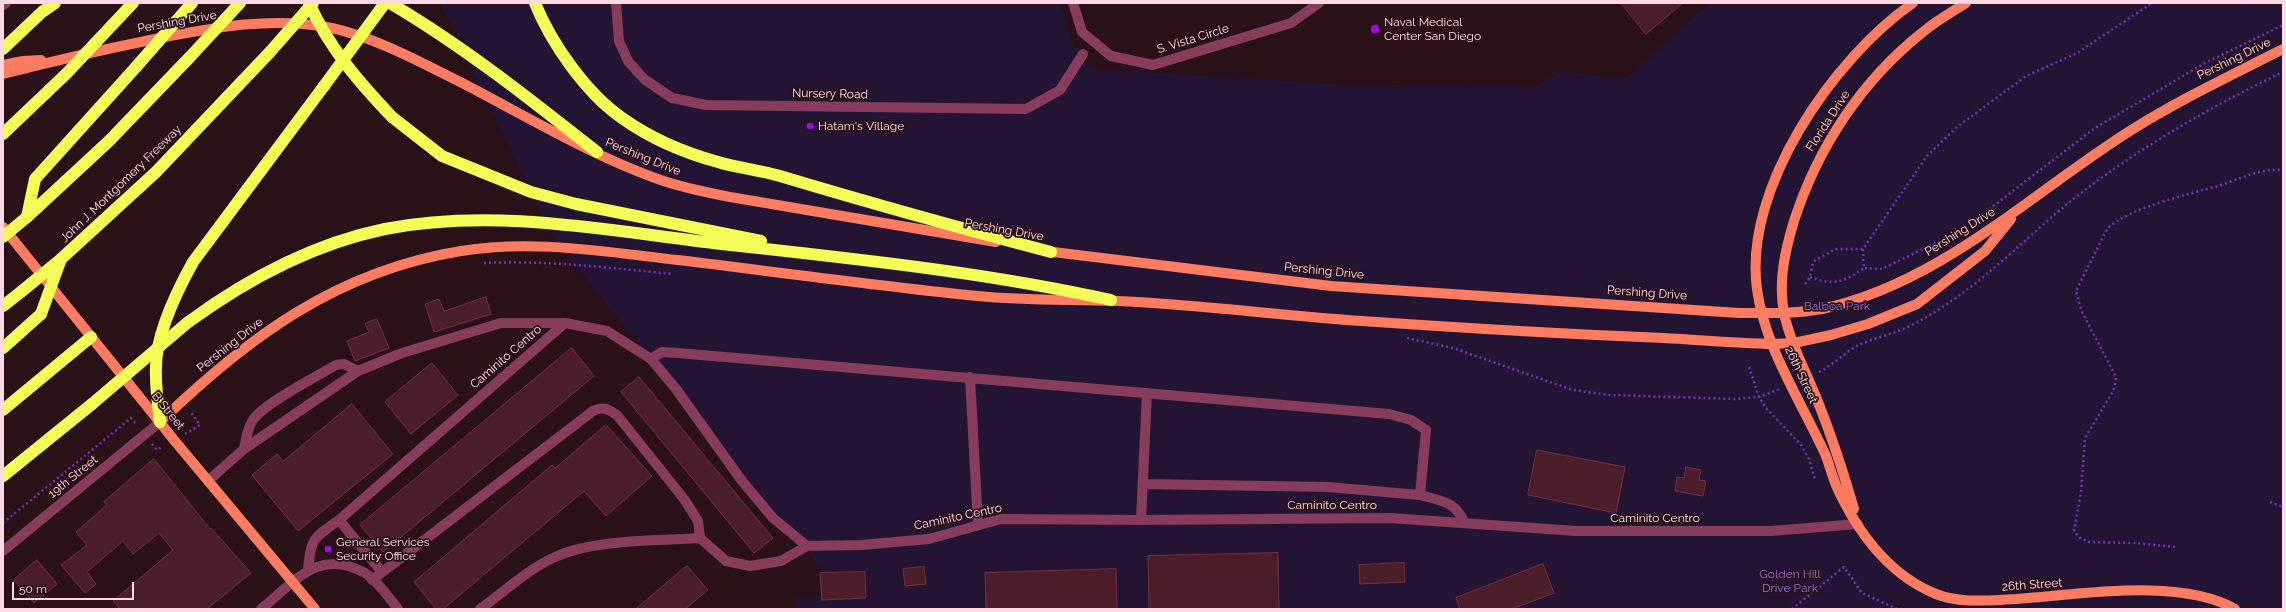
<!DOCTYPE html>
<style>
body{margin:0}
#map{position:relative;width:2286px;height:612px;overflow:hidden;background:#2a1118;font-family:Raleway,sans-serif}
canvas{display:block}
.frame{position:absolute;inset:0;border:4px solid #ffdae6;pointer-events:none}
.scale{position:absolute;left:12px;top:582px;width:122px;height:18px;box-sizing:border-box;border:2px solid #ffdae6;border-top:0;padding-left:5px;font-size:12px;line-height:14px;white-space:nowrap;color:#ffdae6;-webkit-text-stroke:3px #2a1118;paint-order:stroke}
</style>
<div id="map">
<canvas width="2286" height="612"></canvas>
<div class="frame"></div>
<div class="scale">50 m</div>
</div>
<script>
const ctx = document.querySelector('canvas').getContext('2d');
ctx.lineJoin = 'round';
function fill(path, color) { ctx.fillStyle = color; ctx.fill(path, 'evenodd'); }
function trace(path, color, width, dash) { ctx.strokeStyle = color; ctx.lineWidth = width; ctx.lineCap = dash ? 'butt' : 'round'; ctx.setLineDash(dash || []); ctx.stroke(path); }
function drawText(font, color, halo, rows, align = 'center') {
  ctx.font = font + ' Raleway,sans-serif'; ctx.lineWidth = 3.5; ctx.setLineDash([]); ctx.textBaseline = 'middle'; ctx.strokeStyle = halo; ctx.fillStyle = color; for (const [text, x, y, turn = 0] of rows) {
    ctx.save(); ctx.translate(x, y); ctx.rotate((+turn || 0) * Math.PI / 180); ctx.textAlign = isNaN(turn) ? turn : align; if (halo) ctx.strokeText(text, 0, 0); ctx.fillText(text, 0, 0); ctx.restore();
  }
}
const green = new Path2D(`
 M442 3H1060L1076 54 1097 69 1333 84 1536 87 1562 71 1626 79 1709 3H2283V609H796L795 597H844L551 235 441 5Z`);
const building = new Path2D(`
 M1621 3H1683L1646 34Z
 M486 297 491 314 434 332 425 304 439 299 444 311Z
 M377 319 389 348 355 361 347 341 369 332 365 324Z
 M572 348 594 376 383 552 360 525Z
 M432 363 458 395 411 434 385 402Z
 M639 377 773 538 754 553 621 392Z
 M352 404 393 454 298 531 252 475 277 454 283 461Z
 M606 425 652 476 606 516 584 491 443 609H436L414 582 552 465 555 468Z
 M1537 450 1625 467 1616 513 1528 495Z
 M154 459 210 529 211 528 251 573 207 609H120L113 601 173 550 159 533 133 554 123 541 87 572 96 584 85 593 61 565 87 545 76 532 107 505 104 502Z
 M1686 467 1701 470 1699 480 1706 481 1703 496 1675 491 1677 477 1684 478Z
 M1278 553 1279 609H1149L1148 556Z
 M37 560 57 584 34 603 14 580Z
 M1404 563 1405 582 1360 584 1359 565Z
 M1543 564 1554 593 1512 609H1460L1456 598Z
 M687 566 708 590 685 609H636Z
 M924 567 926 584 905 586 903 569Z
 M1116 569 1117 609H986L985 573Z
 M865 572 866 598 822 600 820 573Z`);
const path = new Path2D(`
 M2240 3H2248
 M1863 249 1864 268 1882 269 1962 230 2095 128 2205 63 2283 25
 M484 263C547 260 610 268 673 274
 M1810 277C1833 286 1845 282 1864 268
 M1805 284 1810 277 1813 262 1835 249H1863L1927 156 1957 127 2026 76 2077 53 2152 3
 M1407 338 1453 348 1573 390 1609 395 1735 399 1759 397 1780 389
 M1749 367 1759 397 1766 408 1801 445 1809 459 1815 479
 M1819 372C1834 364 1845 352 1859 345 1871 339 1884 336 1896 332 1912 326 1927 317 1941 308 1988 278 2029 235 2072 200 2137 149 2208 108 2283 72
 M185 434 200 425 190 411
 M152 444 157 450 163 446
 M2270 502 2283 507
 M3 523 131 418 136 424
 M2175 547 2135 543 2089 542 2080 538 2074 531 2081 492 2085 438 2111 395 2115 386 2116 377 2081 310 2076 291 2107 229C2130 207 2187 195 2218 186 2240 179 2260 168 2283 170
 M1792 609 1844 567 1862 593 1897 609`);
const minor = new Path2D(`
 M616 3 619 41 628 61 644 79 672 98 706 105 1026 109 1060 90 1083 54
 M1073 3 1082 32 1111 56 1153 65 1291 23 1319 3
 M3 5 6 3
 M651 359 662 352 678 353 1389 414 1411 420 1426 430 1420 495C1441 501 1455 501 1464 522
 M970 377 978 525
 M244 449C246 439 247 428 253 420 263 404 317 376 336 365L344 364 358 371
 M209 480 244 449 358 371 402 353 501 323H565
 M1143 484 1328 487 1420 495
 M339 520 382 572
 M1141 520 1147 393
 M3 551 160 422
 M308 570C311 538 313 538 339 520L565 323 607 331 651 359 676 389 742 481 773 518 807 546
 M372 580 593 411C603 406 608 409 617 415L684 499 698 521 700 538
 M261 609C295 582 318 547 365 573 377 580 389 598 398 609
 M480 609C504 592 528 569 555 557 595 539 657 541 700 538L726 561 750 566 781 561 807 546 861 545 929 539 1001 519 1141 520 1390 518 1576 531H1771L1858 524`);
const major = new Path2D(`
 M1913 3C1834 58 1743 188 1757 289 1764 346 1802 403 1826 456 1830 467 1833 479 1838 490 1859 534 1889 575 1936 594 1960 604 1990 600 2016 599 2078 595 2180 577 2235 609
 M3 65 23 61 41 60
 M3 74C57 60 110 48 165 37 217 27 272 17 326 27 372 35 426 65 468 86 529 118 590 154 655 178 679 187 704 192 730 197L996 242
 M3 227 174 440 315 609
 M1045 251 1331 286 1739 313C1766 313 1795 314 1822 309 1942 283 2032 192 2133 129 2181 99 2232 75 2283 49
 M160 422C248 337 337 271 461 251 532 239 606 252 678 260 778 272 877 286 978 296 1036 302 1095 298 1153 303 1223 308 1293 316 1362 321 1463 328 1563 334 1664 338 1700 340 1736 343 1773 344L1794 343 1831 335 1868 324 1917 304 1985 251 2011 219
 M1854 509C1843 471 1831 434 1816 397 1805 370 1790 342 1784 313 1778 281 1785 251 1794 221 1818 147 1862 80 1923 32 1936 21 1952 12 1966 3`);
const highway = new Path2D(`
 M390 3C463 46 530 99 597 152
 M535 3C551 43 586 93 622 118 650 138 685 153 718 162 738 168 759 170 780 176 870 203 960 228 1051 252
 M3 49 42 12 55 3
 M392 117 442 156 531 192 576 204 761 241
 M27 217 109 141 189 58
 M27 217 35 179 136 67
 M61 259 156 172 270 52
 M3 306 22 291
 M187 323C247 279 312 244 385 229 494 208 604 230 713 243 846 258 980 271 1111 300
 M3 348 41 314
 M3 410 91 337
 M160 422C158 404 155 385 156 367 156 334 177 291 193 262L324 86
 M3 476 92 404`);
const highwayBridge = new Path2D(`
 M309 3C329 48 359 82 392 117
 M270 52 313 3
 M189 58 240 3
 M136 67 192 3
 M324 86 385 3
 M3 134 67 73 133 3
 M3 237 27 217
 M22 291 60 260
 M41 314 61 259
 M92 404 187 323`);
const markers = [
 [1375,29,5,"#a507fd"],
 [810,126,4,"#a507fd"],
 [328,549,4,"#a507fd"]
];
const streetNames = [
 ["Pershing Drive",177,22,-10],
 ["S. Vista Circle",1193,39,-17],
 ["Pershing Drive",2234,59,-26],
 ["Nursery Road",830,94,1],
 ["Florida Drive",1828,121,-57],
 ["Pershing Drive",643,157,22],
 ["John J. Montgomery Freeway",121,184,-44],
 ["Pershing Drive",1004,230,10],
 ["Pershing Drive",1960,232,-32],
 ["Pershing Drive",1324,271,6],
 ["Pershing Drive",1647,293,4],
 ["Pershing Drive",230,345,-38],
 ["Caminito Centro",506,357,-41],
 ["26th Street",1801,375,65],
 ["B Street",168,411,51],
 ["19th Street",73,477,-39],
 ["Caminito Centro",1332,505],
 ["Caminito Centro",958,517,-12],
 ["Caminito Centro",1655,518],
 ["26th Street",2032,585,-4]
];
const poiNames = [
 ["Naval Medical",1384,22],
 ["Center San Diego",1384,36],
 ["Hatam's Village",818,126],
 ["General Services",336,542],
 ["Security Office",336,556]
];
const parkNames = [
 ["Balboa Park",1837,306],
 ["Golden Hill",1790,574],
 ["Drive Park",1790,588]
];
fill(green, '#241434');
fill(building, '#4b1d29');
trace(building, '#762f42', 1);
trace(path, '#7431bb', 2.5, [2, 3]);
trace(minor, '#883c5c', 10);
trace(major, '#fe7c62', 10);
trace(highway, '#f3fe56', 12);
trace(highwayBridge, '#f3fe56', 12);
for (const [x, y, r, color] of markers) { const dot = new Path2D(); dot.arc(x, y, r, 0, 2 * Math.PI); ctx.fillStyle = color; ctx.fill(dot); trace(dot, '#2a1118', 1.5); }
drawText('12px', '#ffdae6', '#2a1118', streetNames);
drawText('12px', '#ffdae6', '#2a1118', poiNames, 'left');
drawText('12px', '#8e6de2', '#2a1118', parkNames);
</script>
